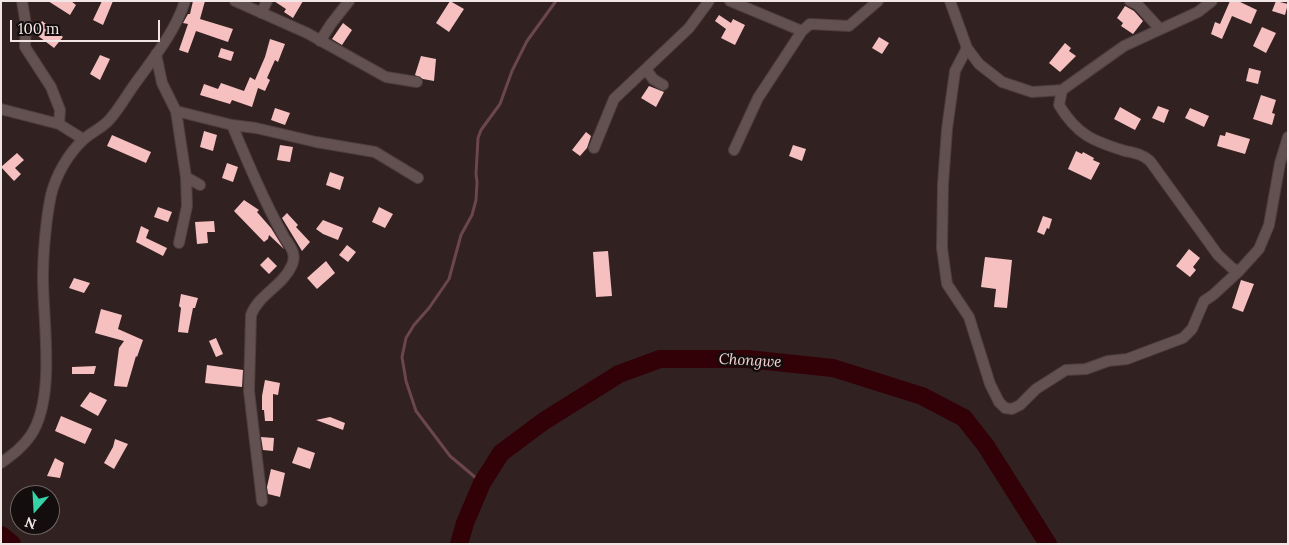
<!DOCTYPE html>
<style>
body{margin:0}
#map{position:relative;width:1289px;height:545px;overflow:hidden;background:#322121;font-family:Lora,serif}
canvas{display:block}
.frame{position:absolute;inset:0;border:2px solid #f1e6e5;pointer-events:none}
.north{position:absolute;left:10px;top:485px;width:50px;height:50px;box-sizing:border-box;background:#140d0d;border:1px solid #6c6463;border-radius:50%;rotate:199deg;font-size:14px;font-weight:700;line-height:20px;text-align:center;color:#f1e6e5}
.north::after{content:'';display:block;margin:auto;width:18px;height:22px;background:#35d4a7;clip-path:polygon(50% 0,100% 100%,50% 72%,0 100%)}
.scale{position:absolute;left:10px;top:20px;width:150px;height:22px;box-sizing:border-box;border:2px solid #f1e6e5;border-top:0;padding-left:6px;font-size:15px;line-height:18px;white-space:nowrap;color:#f1e6e5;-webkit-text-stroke:4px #140d0d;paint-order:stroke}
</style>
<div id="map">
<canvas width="1289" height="545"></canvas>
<div class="frame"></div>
<div class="north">N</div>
<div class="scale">100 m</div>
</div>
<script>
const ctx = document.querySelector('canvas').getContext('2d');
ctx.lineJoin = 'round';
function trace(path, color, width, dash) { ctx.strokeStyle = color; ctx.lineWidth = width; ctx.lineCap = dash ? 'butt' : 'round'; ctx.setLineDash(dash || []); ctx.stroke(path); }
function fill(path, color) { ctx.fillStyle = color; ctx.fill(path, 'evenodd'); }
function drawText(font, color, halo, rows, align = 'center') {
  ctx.font = font + ' Lora,serif'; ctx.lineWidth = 5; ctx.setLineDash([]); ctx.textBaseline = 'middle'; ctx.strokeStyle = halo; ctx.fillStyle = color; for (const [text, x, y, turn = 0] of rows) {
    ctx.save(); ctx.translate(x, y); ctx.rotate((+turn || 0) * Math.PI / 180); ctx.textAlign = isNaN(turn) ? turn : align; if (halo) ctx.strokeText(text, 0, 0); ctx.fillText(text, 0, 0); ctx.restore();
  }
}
const stream = new Path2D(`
 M482 483 450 456 416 411 406 381 402 357 406 338 414 325 429 308 449 279 461 235 472 215 476 200 477 182 476 174 478 138 481 130 500 104 512 71 527 41 556 1`);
const river = new Path2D(`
 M1 535 12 544
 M459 544 465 523 482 483 501 453 544 421 619 374 660 359H747L833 368 922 396 964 418 986 446 1048 544`);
const building = new Path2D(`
 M48 1H71L76 5 70 15Z
 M102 1H113L103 25 93 20Z
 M193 1H205L200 19 233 29 228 42 196 31 188 53 179 50 188 24 183 23 188 14H190Z
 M274 1H303L293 18 284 12 286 9Z
 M450 1 464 9 449 32 436 23Z
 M1230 1H1238L1257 10 1251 24 1232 16 1222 39 1211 34 1215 22 1220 24Z
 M1276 1 1288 4 1285 15 1272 11Z
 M1125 6 1134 11 1143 21 1133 34 1121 26 1123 23 1117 18Z
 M719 15 731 23 733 19 745 25 735 45 721 38 726 29 715 21Z
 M42 21 63 37 54 48 33 32Z
 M343 23 352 30 342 45 332 39Z
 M1262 27 1276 33 1266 53 1253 46Z
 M879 37 889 43 882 54 872 48Z
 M270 39 285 44 278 62 275 60 267 78 270 80 265 91 258 88 252 107 232 100 230 104 200 95 204 84 218 89 221 83 244 91 250 77 255 80 265 57Z
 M1065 43 1071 48 1069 51 1076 56 1060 72 1049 63Z
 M221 48 234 52 231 61 218 57Z
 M100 55 110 59 100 80 90 74Z
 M421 56 436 59 434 81 423 79 415 75Z
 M1249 68 1261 71 1258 84 1246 81Z
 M649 86 664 92 656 107 641 98Z
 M1261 95 1276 100 1272 113 1275 114 1272 125 1253 119Z
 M1158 106 1169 110 1164 123 1152 118Z
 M1120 107 1141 119 1135 130 1114 119Z
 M275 108 290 113 285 125 271 120Z
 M1190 108 1209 116 1204 127 1185 118Z
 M204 131 217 135 213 151 200 147Z
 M586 132 591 136 587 148 580 156 572 150Z
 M1226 132 1250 139 1245 154 1217 146 1220 135 1225 136Z
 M112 135 151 152 146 163 107 146Z
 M280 145 293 147 290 162 277 160Z
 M793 145 806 149 802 161 789 156Z
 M1076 151 1082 154 1083 152 1094 158 1093 160 1100 163 1091 180 1068 169Z
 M17 153 24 160 15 168 21 174 14 181 1 167Z
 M227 163 238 167 233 182 222 178Z
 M330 172 344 177 340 190 326 185Z
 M244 200 259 210 257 212 271 228 284 249 269 235 268 239 264 242 234 211Z
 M158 207 172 212 168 222 154 217Z
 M379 207 393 214 385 228 372 222Z
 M287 213 298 225 296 227 310 242 302 251 282 218Z
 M1043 216 1052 219 1049 229 1047 228 1044 235 1037 232Z
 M323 220 343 228 338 240 323 234 316 229Z
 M214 221 215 232H207L208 243 197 244 195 222Z
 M141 226 149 230 146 238 167 248 163 256 136 242Z
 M347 245 356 252 348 262 339 255Z
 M1189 249 1200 258 1193 267 1196 270 1190 277 1176 266Z
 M608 251 612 296 596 297 593 252Z
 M268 257 277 266 269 274 260 265Z
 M985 257 1012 260 1007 308 994 307 996 289 981 287Z
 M326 261 335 273 317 289 307 278Z
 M74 278 90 283 84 293 69 288Z
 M1241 280 1254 284 1243 312 1232 308Z
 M181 294 198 298 195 308H193L188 333 178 332 181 308 179 306Z
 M101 309 122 315 118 329 143 340 137 357 136 356 127 387 114 386 119 348 124 341 95 333Z
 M216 338 223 354 216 357 209 341Z
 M207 365 243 370 242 387 205 383Z
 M96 366 94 374H72V367Z
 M265 380 280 383 278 395 273 394V421H265L264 410H262V396Z
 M90 392 107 400 98 416 80 406Z
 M61 416 92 429 85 444 55 431Z
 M330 417 345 423 343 430 316 420Z
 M261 437 274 438 273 451 263 450Z
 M115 439 128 444 114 469 104 463 113 447Z
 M298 447 315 453 310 469 292 463Z
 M55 458 64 463 60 478 47 476Z
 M271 469 285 473 280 497 268 494 267 487Z`);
const street = new Path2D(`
 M22 1 26 25 25 47 51 87 60 110 59 124
 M235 1 307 33 386 77 417 82
 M730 1 802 31
 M950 1 967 48 979 64 1002 82 1032 92 1062 90 1124 46 1198 12 1212 1
 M1130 1 1138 5 1160 29
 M261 13 267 1
 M320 41 331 24 349 1
 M967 48 955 71 947 129 943 184 942 248 947 284 969 317 990 384 999 402 1005 408 1012 409 1020 405 1036 389 1066 370 1086 369 1108 361 1127 359 1183 338 1192 329 1204 301 1213 295 1239 271 1259 249 1269 225 1280 163 1288 137
 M156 54 162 83 176 111 186 177 187 206 179 243
 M646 69 653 79 663 85
 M1062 90 1059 105C1077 135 1093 141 1125 151 1135 153 1142 154 1150 161L1218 255 1232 268 1239 271
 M1 109 59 124 83 139
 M176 111 232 125 256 128 316 142 375 152 418 178
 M232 125C248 163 264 201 284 237 290 246 297 254 292 265 283 286 259 294 251 315L249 391 262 501
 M594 148 614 99 689 28 709 1
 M734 150 758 98 802 31 810 24 849 26 878 1
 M186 177 200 185
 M1 463C12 455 23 447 31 435 56 397 43 322 43 278 43 254 46 219 51 195 56 175 68 154 83 140 91 132 103 128 110 119 118 110 125 98 132 88 151 61 175 33 185 1`);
const waterNames = [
 ["Chongwe",750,361,3]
];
trace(stream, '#6b464a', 3);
trace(river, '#320107', 18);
fill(building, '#f7c0c0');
trace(street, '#4d3f3f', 12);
trace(street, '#635050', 10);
drawText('italic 15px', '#fad4d3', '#140d0d', waterNames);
</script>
